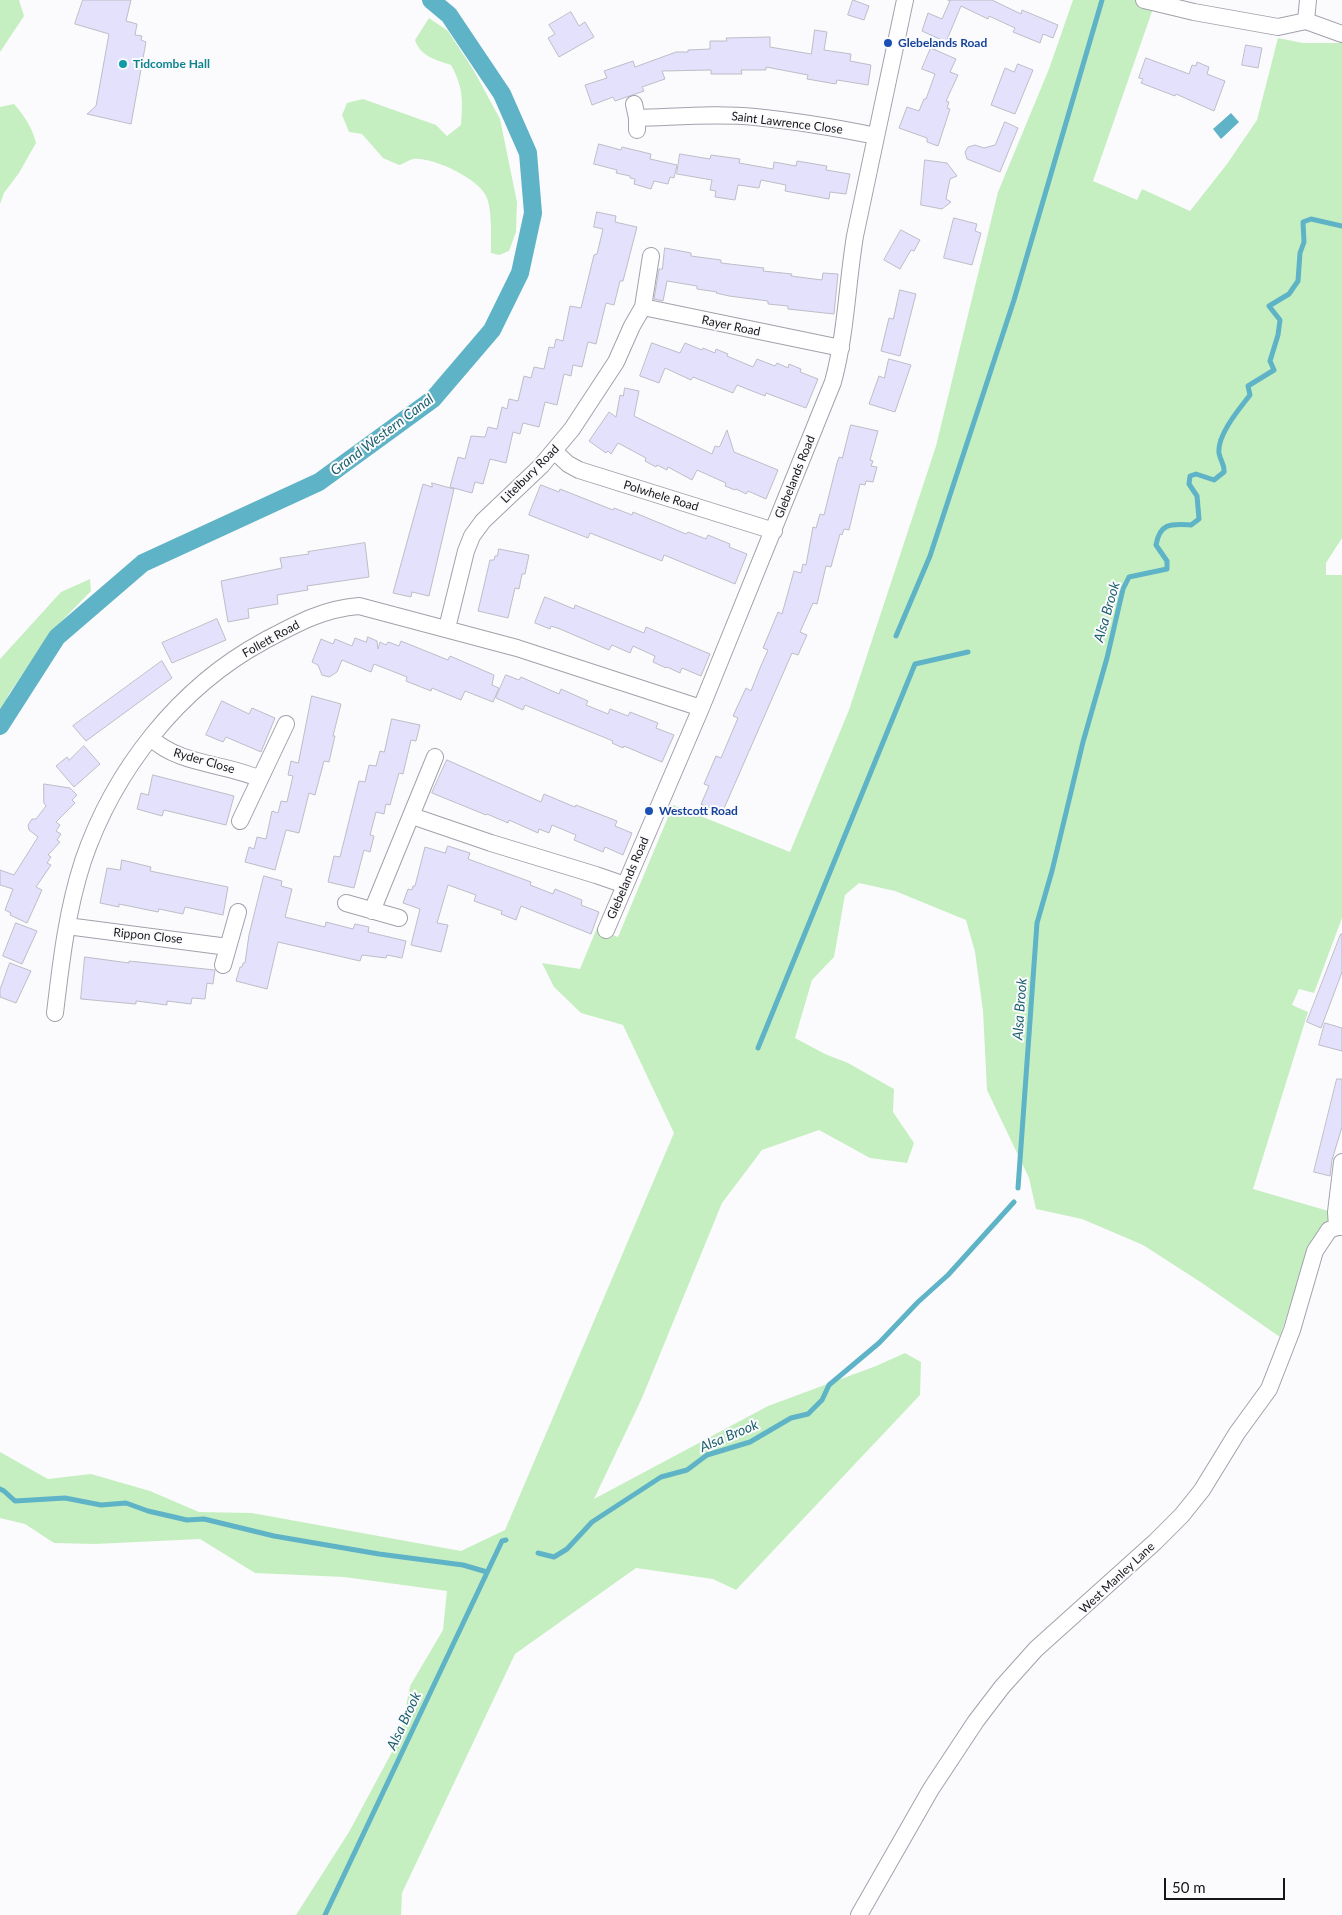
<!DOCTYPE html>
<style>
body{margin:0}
#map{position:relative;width:1342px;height:1915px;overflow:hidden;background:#fbfbfd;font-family:Lato,sans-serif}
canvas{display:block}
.scale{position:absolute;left:1164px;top:1878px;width:121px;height:22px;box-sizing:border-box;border:2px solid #16161a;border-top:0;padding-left:6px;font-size:15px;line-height:18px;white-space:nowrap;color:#16161a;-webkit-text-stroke:4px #fbfbfd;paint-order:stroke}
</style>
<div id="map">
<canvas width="1342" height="1915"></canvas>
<div class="scale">50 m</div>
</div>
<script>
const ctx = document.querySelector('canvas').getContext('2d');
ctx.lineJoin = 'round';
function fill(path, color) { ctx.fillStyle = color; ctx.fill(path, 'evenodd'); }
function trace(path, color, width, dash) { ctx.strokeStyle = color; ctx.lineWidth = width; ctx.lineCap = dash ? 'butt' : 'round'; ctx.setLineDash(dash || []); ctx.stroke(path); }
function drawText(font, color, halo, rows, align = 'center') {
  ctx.font = font + ' Lato,sans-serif'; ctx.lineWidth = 4; ctx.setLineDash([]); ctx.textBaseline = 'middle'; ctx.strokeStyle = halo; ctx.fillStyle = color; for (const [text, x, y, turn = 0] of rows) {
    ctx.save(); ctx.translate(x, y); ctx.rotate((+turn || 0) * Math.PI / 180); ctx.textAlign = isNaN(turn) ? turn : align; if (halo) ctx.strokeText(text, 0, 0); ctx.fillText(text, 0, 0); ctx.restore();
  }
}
const green = new Path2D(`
 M0 0H19L24 16 0 52Z
 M1073 0H1156L1093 181 1137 200 1142 189 1190 211 1227 164 1257 120 1278 38 1303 43H1342V538L1326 563V575H1342V918L1314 993 1299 989 1292 1005 1308 1012 1253 1189 1332 1212 1331 1224 1307 1252 1280 1337 1202 1283 1143 1245 1082 1219 1036 1209 1029 1178 987 1090 983 1011 975 952 966 920 895 891 859 883 845 895 834 957 812 980 795 1038 825 1054 848 1063 894 1089 893 1112 914 1143 907 1163 870 1158 819 1130 762 1150 722 1203 642 1398 594 1499 768 1406 876 1366 905 1353 921 1362 920 1395 736 1590 713 1579 636 1568 515 1654 402 1893 401 1915H296L349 1832 400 1737 410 1686 443 1630 447 1591 344 1577 255 1573 200 1539 95 1544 54 1543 25 1524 0 1518V1452L48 1479 91 1474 150 1491 199 1512 252 1513 461 1551 505 1530 674 1133 623 1025 581 1013 554 987 542 963 580 969 597 928 618 937 673 805 790 852 849 710 936 446 998 192 1049 69Z
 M429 18 448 31 474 71 500 119 517 202 516 232 509 251 499 255 491 253C491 239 492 211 487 198 480 179 433 157 413 159 409 160 403 164 399 165L383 158 362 134 349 132 342 115 347 103 363 99 436 125 447 136 461 125C463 99 463 87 451 65 436 60 420 56 415 40Z
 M14 104C25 117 32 127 36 143L19 173 4 193 0 204V107Z
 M90 579 91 591 50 633 9 694 0 712V659L61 592Z`);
const water = new Path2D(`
 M1231 113 1239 122 1221 139 1213 129Z`);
const stream = new Path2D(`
 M896 636 930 556 1014 300 1102 0
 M758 1048 915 664 968 652
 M1018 1188 1037 923 1052 871 1083 742 1107 658 1123 589 1129 577 1167 569V561L1156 545C1160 522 1172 524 1191 525L1199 519 1197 496 1189 484 1190 476 1196 474 1214 480 1224 472C1225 465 1220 460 1219 453 1217 435 1239 409 1250 395L1248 386 1274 370 1270 361 1278 335 1280 320 1269 306 1289 294 1298 281 1300 253 1304 242 1303 222 1311 219 1342 226
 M0 1489 4 1491 15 1501 65 1498 101 1505 126 1503 148 1511 187 1520 204 1519 274 1536 379 1554 463 1565 487 1572
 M538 1553 554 1557 567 1549 592 1522 661 1477 687 1470 707 1455 750 1442 791 1418 808 1414 822 1400 829 1385 879 1343 918 1302 948 1275 1014 1202
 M325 1915 502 1541 506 1540`);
const canal = new Path2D(`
 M0 726 57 637 143 563 319 482 433 399 492 330 520 273 533 213 528 153 502 94 449 15 431 0`);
const building = new Path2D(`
 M83 0H131L126 21 137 24 135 35 142 36 141 40 146 42 131 124 87 114 96 106 109 34 75 24Z
 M853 0 869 6 864 20 848 15Z
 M948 0H992L1021 14 1022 10 1058 25 1053 38 1043 34 1040 43 1013 32 1015 28 989 16 988 19 961 6 946 42 922 31 928 13 942 19 950 1Z
 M571 12 579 26 585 22 594 37 559 57 548 38 555 34 549 25Z
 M815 30 827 32 824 50 851 54 850 61 871 65 868 85 837 80 836 84 807 79 808 75 766 67V70H741L742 74H711V70L662 71 665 79 642 87 644 91 615 101 613 97 592 105 585 85 607 78 604 71 633 61 635 67 676 52H688V50L710 49V41H727L726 38 770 37V47L811 54Z
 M1246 45 1262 48 1258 68 1242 65Z
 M931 48 956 59 950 72 958 75 946 101 949 102 947 108 950 109 938 146 927 142V138L899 128 907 107 919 111 924 99H926L935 74 922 69Z
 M1146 58 1189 74 1192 65 1196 66 1197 62 1209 67 1207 74 1225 81 1214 111 1176 94 1175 96 1141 83 1143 79 1139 78Z
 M1018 64 1033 70 1015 114 991 105 1005 68 1014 72Z
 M1005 122 1018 128 1000 172 967 159 965 152 968 147 975 145 984 148 995 145Z
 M599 144 621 150 622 147 651 154 650 159 677 165 674 178 670 177 668 184 654 181 651 189 634 184 635 179 630 178V176L616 173 617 170 594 164Z
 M680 154 710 159 711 155 740 159 739 163 773 169 774 162 796 166 797 161 827 166 826 170 850 174 846 194 830 192 829 199 785 191 786 185 761 180 759 188 738 185 735 200 715 197 716 191 710 190 712 180 677 174Z
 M925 160 947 163 957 176 950 179 946 199 951 202 942 209 921 205Z
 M597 212 616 216 615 222 637 227 623 281H620L614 305 606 303 596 344 588 342 582 367 573 365 571 376 564 374 557 405 545 402 539 427 523 423 520 434 513 432 506 463 490 459 483 484 475 482 472 493 450 487 458 457 465 459 471 436 485 437 488 427 497 429 502 407 507 409 509 399 518 401 524 376 531 378 534 367 544 369 549 347 554 348 556 339 563 341 570 306 581 308 594 255 597 254 603 229 594 227Z
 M954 218 977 224 975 231 981 233 972 265 944 258Z
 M901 230 920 240 914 251 911 250 900 269 884 260Z
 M665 248 691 253V256L721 260V263L764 268 763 271 792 274 791 276 822 280 823 273 838 274 834 314 788 309V306L768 304V301L729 296 716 293 717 292 697 289V286L667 281 663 301 654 299 659 269H662Z
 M900 290 916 294 900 356 881 351 889 318 893 319Z
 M652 343 680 353 685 343 702 350 703 348 715 353 716 349 728 354 727 356 753 367 757 359 775 366 777 363 788 368 789 364 801 369 800 372 818 379 806 408 766 393 765 396 737 385 733 393 693 377 691 380 665 368 659 383 640 376Z
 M889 359 911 365 895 412 869 404 879 376 884 378Z
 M625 388 639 391 634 416 712 454 715 446 719 447 720 446 727 430 734 452 778 470 766 499 748 491 746 494 736 489 735 490 725 486 726 483 697 470 692 480 668 467 667 470 657 465 656 467 645 461 646 458 618 443 611 454 608 451 606 453 589 441 609 412 616 417 620 395 623 396Z
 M851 425 878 431 870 460 873 461 871 466 877 467 873 482 866 481 865 485 860 484 849 530 844 529 842 535 840 534 831 567 826 566 817 604 813 603 800 632 807 635 798 655 792 653 722 813 701 804 709 786 704 784 716 756 721 758 738 718 733 716 746 688 751 691 760 668 768 650 763 648 778 612 782 614 794 571 801 573 803 564 806 565 813 527 816 528 820 514 824 515 837 463 839 457 842 458Z
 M432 483 454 489 429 596 412 592 411 597 393 593 423 484 432 487Z
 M541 485 559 492 560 489 613 510 614 508 632 515 633 512 686 534 688 532 706 539 708 535 730 544 729 547 747 554 735 584 664 555 662 561 590 533 588 538 529 515Z
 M365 543 369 577 307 586 308 590 277 595 278 604 248 609 249 618 228 622 221 581 282 568 280 558 309 554 308 552Z
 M499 549 529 555 525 574H522L519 589 515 588 508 618 478 611 490 560H494L495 556H497Z
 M545 597 574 609 575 605 644 633 646 627 710 654 701 676 682 668 680 673 667 667 666 668 653 662 655 656 633 646 630 653 612 645 609 650 560 629 551 626 550 629 535 623Z
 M217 619 226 640 172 663 162 643Z
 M368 637 377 641 378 649 380 642 386 645 388 642 399 646 401 641 448 660 450 656 494 675 492 685 499 688 493 702 465 691 461 700 432 688 431 691 406 681 407 677 374 664 371 672 342 660 337 672 329 677 322 675 318 665 312 662 321 639 333 644 335 639 352 646 355 638 366 642Z
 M162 661 172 678 86 741 73 726Z
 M506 675 519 680 521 677 559 694 561 689 588 701 586 705 608 714 610 709 628 716 630 712 658 723 656 728 674 735 662 762 624 746 623 748 612 743 613 741 525 705 523 710 496 698Z
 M312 696 341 704 333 736H335L329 762 324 761 315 795 309 793 299 833 286 830 275 870 245 862 249 847 254 849 257 837 266 839 272 811 278 813 281 801 287 802 293 776 288 775 291 761 298 763Z
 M222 701 249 714 252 708 275 718 261 752 226 737 223 742 206 735Z
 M392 719 420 725 416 741 411 740 403 774 399 773 390 805 386 804 384 814 376 812 370 835 374 836 370 852 364 850 354 888 328 882 334 856 340 857 359 781 365 782 369 765 376 766 380 751 384 752Z
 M84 746 100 764 74 787 56 766 67 757 69 760Z
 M447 760 541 802 544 794 570 805 575 807 576 805 617 821 615 826 632 833 623 855 605 847 603 852 574 840 576 835 552 825 549 833 539 829 538 833 509 820 508 823 487 814 486 815 432 793Z
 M153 775 234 796 226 825 164 810 162 816 137 809 141 793 148 795Z
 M44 784 70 788 77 795 72 800 75 803 56 822 60 825 56 831 61 834 57 840 60 842 48 855 51 857 47 863 51 865 36 887 42 890 27 923 10 915 11 913 5 910 13 889 0 885V870L14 875 38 837 29 830 28 825 32 819H36L46 806 44 803Z
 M448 846 470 853 468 859 512 875 531 882 530 885 553 894 555 889 582 900 581 905 599 912 591 934 521 906 516 920 501 914 502 911 474 901 476 895 448 885 437 923 448 925 441 952 411 945 420 909 403 903 408 889 412 890 413 886H415L425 847 445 853Z
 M122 860 151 867 150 871 228 887 223 915 185 907 183 914 159 909 158 912 119 904V907L100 903 107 868 120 870Z
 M264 876 282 881 281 886 292 889 285 917 325 927 326 922 353 929 355 924 369 927 368 932 406 941 402 958 387 955 386 958 362 955 360 961 278 942 267 989 236 981 240 967H242L243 963H245L249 935Z
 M16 923 37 931 22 964 3 956Z
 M1341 934H1342V972L1321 1028 1307 1022Z
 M85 957 129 963V961L215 970 213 984 207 983 205 999 192 998 191 1004 167 1001V1005L136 1001V1004L81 999Z
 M10 963 31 971 16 1003 0 997V990Z
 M1325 1023 1342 1028V1051L1319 1045Z
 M1337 1079H1342V1127L1332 1160 1330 1176 1314 1172Z`);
const minor = new Path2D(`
 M1144 0 1194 12 1278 27 1306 21 1342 34
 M1306 21 1308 0
 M634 104 637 118V130
 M637 118C676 117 716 113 755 117 796 121 837 128 876 136
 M643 307 651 256
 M554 451 568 464 579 470 774 531
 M447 628 466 551 472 536 483 521 541 466 572 429 616 362 632 326 643 307 841 348
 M151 738C179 765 225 763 260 779
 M412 816 491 843 596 875 625 885
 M240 821 286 724
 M346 903 399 918
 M372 911 435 757
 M67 926 228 947
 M606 930 701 708 833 382C846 334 847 285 855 236L905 0
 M223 965 238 912
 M55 1013C61 962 67 910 83 861 114 770 179 687 264 641 296 624 322 609 359 606L517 648 701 708
 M1337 1227 1336 1212 1342 1162
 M859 1915 931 1789 976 1721 1002 1687 1036 1649 1155 1542 1182 1515 1202 1490 1237 1433 1269 1389 1292 1330 1315 1251 1329 1230 1337 1227H1342`);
const markers = [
 [888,43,5,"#1a4fb4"],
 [123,64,5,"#0f9aa8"],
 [649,811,5,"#1a4fb4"]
];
const transitNames = [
 ["Glebelands Road",898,43],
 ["Westcott Road",659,811]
];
const cultureNames = [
 ["Tidcombe Hall",133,64]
];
const streetNames = [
 ["Saint Lawrence Close",787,123,7],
 ["Rayer Road",731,326,12],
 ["Litelbury Road",530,474,-45],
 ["Glebelands Road",795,477,-68],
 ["Polwhele Road",661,496,17],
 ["Follett Road",271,639,-29],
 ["Ryder Close",204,761,16],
 ["Glebelands Road",628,878,-67],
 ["Rippon Close",148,936,6],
 ["West Manley Lane",1117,1578,-43]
];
const waterNames = [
 ["Grand Western Canal",382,435,-37],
 ["Alsa Brook",1107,612,-74],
 ["Alsa Brook",1020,1009,-86],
 ["Alsa Brook",729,1436,-23],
 ["Alsa Brook",404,1721,-65]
];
fill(green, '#c6efc1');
fill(water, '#5fb3c6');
trace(stream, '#5fb3c6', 5);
trace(canal, '#5fb3c6', 18);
fill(building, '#e3e1fb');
trace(building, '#bdbdc7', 1);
trace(minor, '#a2a1ac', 18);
trace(minor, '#fff', 16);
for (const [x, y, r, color] of markers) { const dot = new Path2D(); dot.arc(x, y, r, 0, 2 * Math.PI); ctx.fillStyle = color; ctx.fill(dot); trace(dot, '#fbfbfd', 2); }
drawText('bold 12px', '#164399', '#fbfbfd', transitNames, 'left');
drawText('bold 12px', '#0d838f', '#fbfbfd', cultureNames, 'left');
drawText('12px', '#16161a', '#fbfbfd', streetNames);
drawText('italic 14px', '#1b606e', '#fbfbfd', waterNames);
</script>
